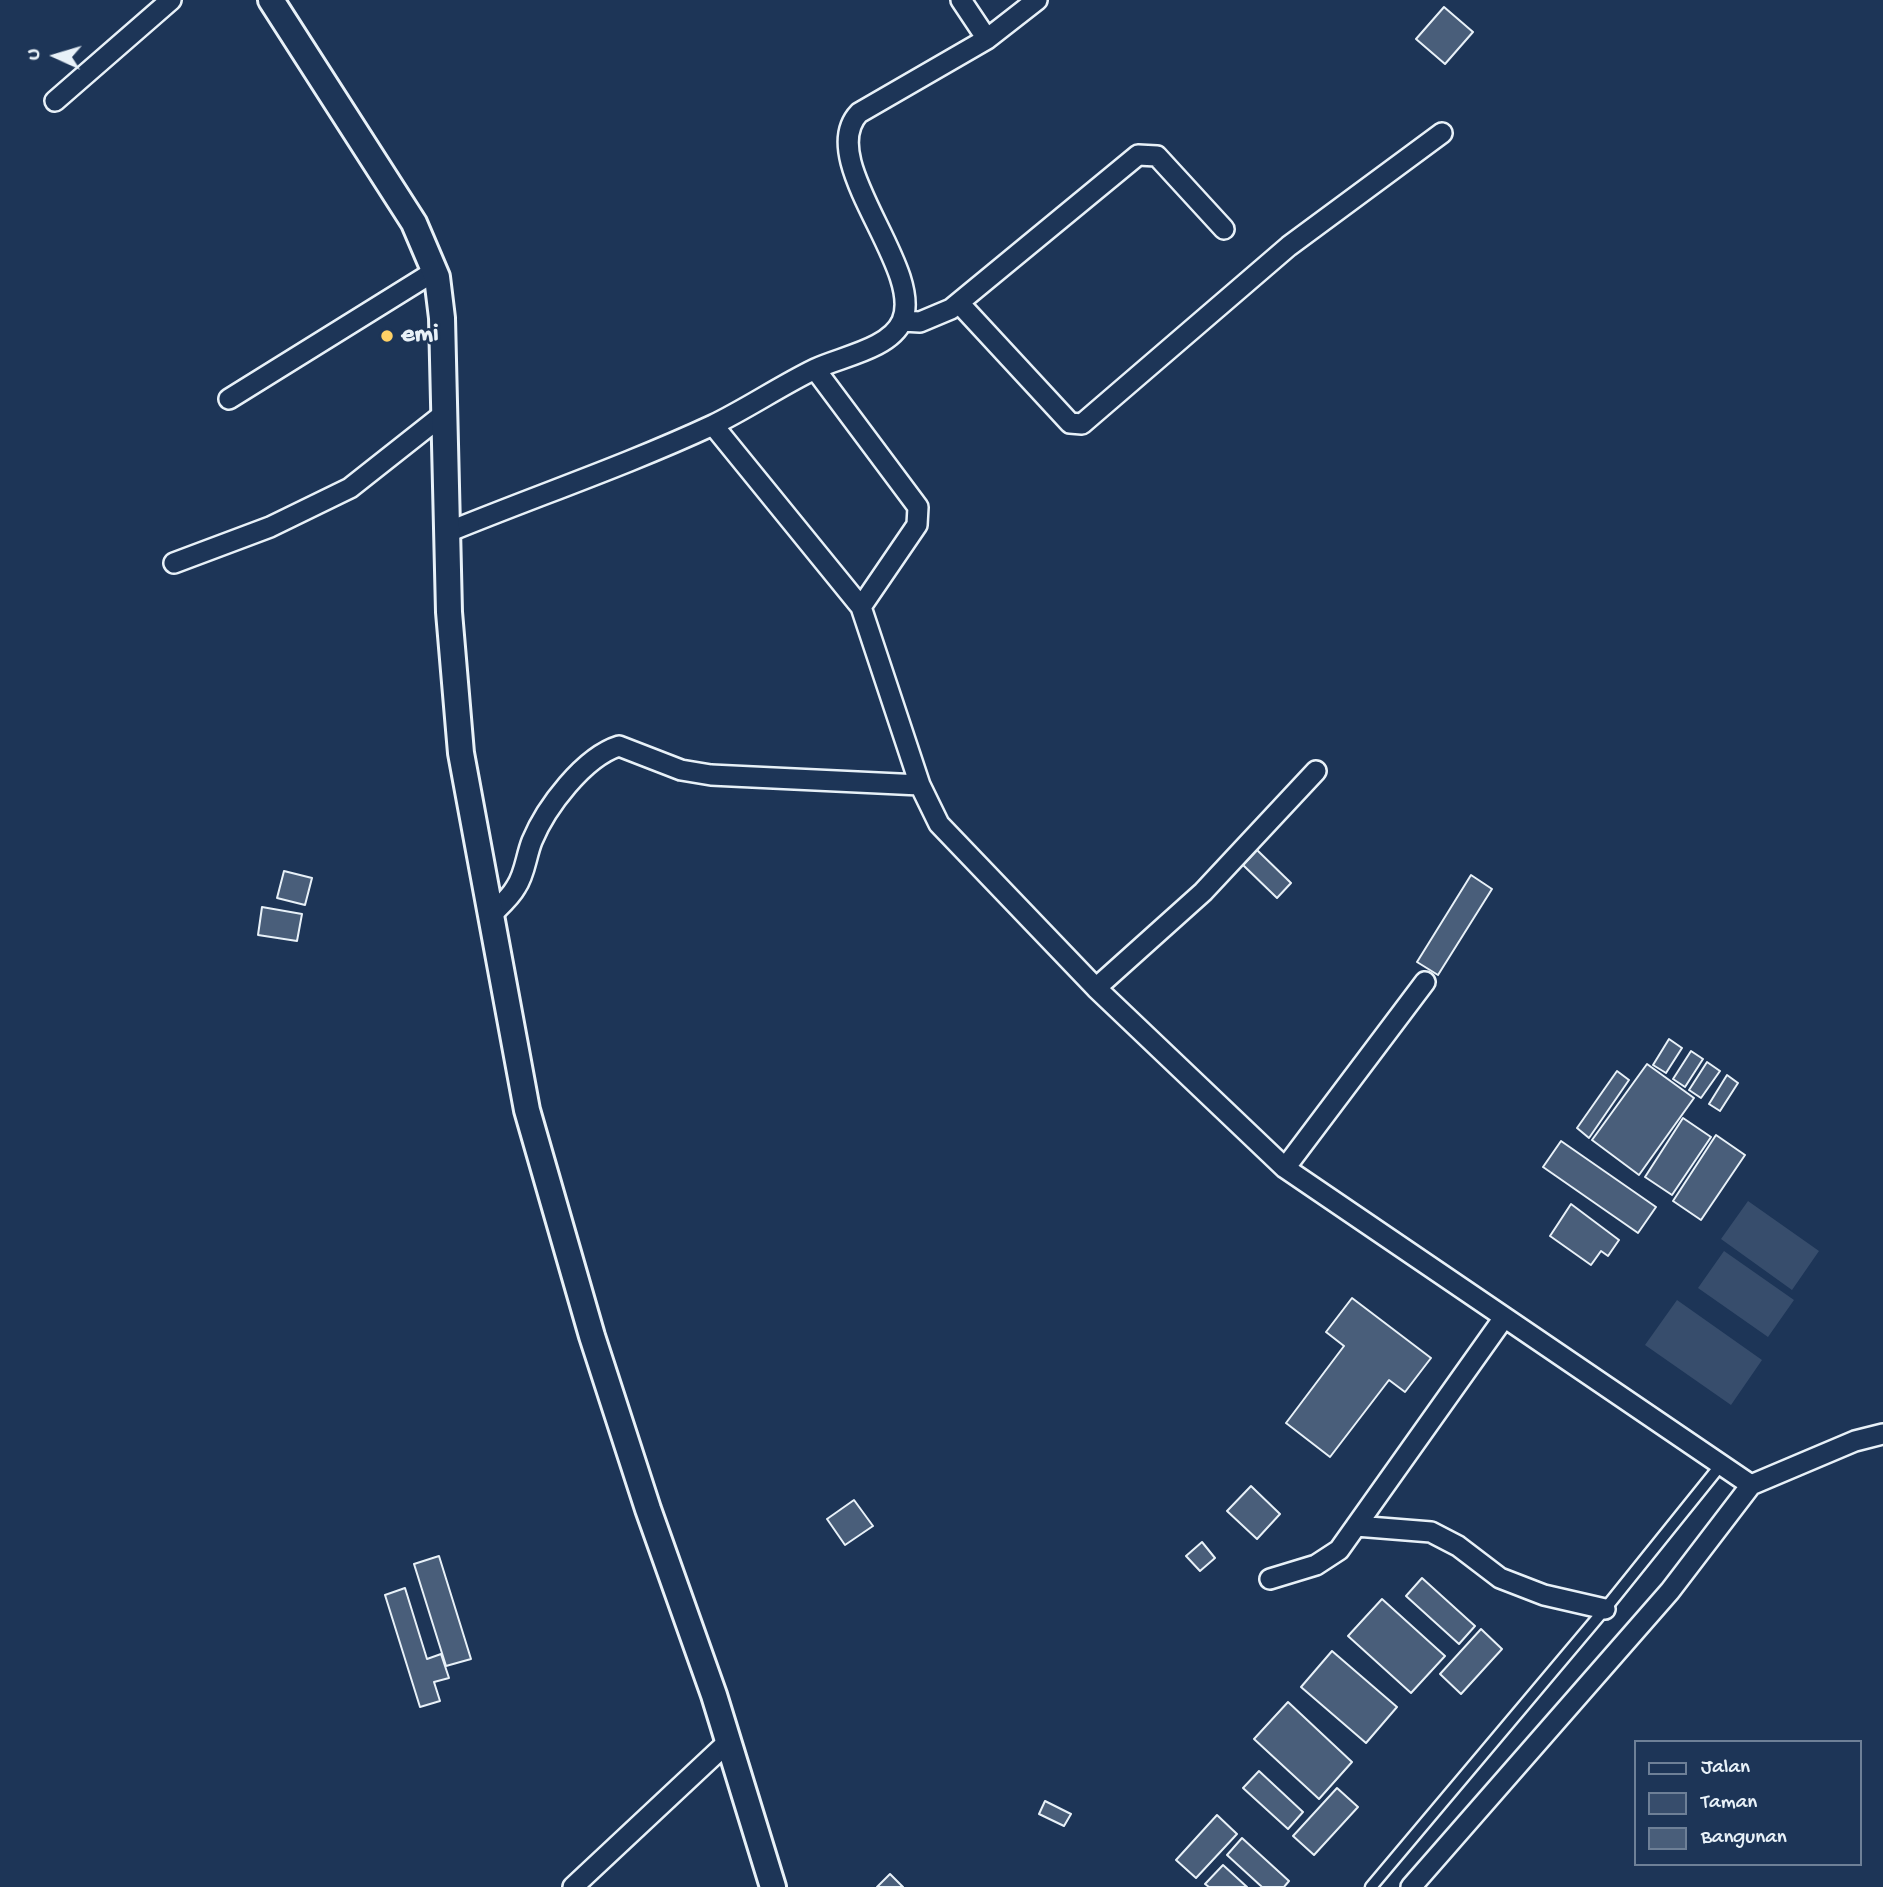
<!DOCTYPE html>
<style>
body{margin:0}
#map{position:relative;width:1883px;height:1887px;overflow:hidden;background:#1d3557;font-family:"Gochi Hand",sans-serif}
canvas{display:block}
.legend{position:absolute;left:1634px;top:1740px;width:228px;height:126px;box-sizing:border-box;background:#1d3557;border:2px solid #6e8097;margin:0;padding:9px 12px;list-style:none;font-size:21px;color:#e8f1f8}
.legend li{display:flex;align-items:center;gap:14px;height:35px}
.legend b{width:35px;border:2px solid #6e8097}
.north{position:absolute;left:21px;top:21px;width:70px;height:70px;-webkit-text-stroke:5px #1d3557;paint-order:stroke;rotate:274deg;font-size:19px;font-weight:700;line-height:28px;text-align:center;color:#e8f1f8}
.north::after{content:'';display:block;margin:auto;width:24px;height:32px;background:#e8f1f8;clip-path:polygon(50% 0,100% 100%,50% 72%,0 100%)}
</style>
<div id="map">
<canvas width="1883" height="1887"></canvas>
<ul class="legend">
<li><b style="height:9px;background:#1d3557"></b>Jalan</li>
<li><b style="height:19px;background:#374d6c"></b>Taman</li>
<li><b style="height:19px;background:#495e7a"></b>Bangunan</li>
</ul>
<div class="north">U</div>
</div>
<script>
const ctx = document.querySelector('canvas').getContext('2d');
ctx.lineJoin = 'round';
function fill(path, color) { ctx.fillStyle = color; ctx.fill(path, 'evenodd'); }
function trace(path, color, width, dash) { ctx.strokeStyle = color; ctx.lineWidth = width; ctx.lineCap = dash ? 'butt' : 'round'; ctx.setLineDash(dash || []); ctx.stroke(path); }
function drawText(font, color, halo, rows, align = 'center') {
  ctx.font = font + ' "Gochi Hand",sans-serif'; ctx.lineWidth = 5; ctx.setLineDash([]); ctx.textBaseline = 'middle'; ctx.strokeStyle = halo; ctx.fillStyle = color; for (const [text, x, y, turn = 0] of rows) {
    ctx.save(); ctx.translate(x, y); ctx.rotate((+turn || 0) * Math.PI / 180); ctx.textAlign = isNaN(turn) ? turn : align; if (halo) ctx.strokeText(text, 0, 0); ctx.fillText(text, 0, 0); ctx.restore();
  }
}
const green = new Path2D(`
 M1748 1201 1819 1251 1792 1290 1721 1239Z
 M1724 1251 1794 1300 1768 1337 1698 1288Z
 M1677 1300 1762 1360 1731 1405 1645 1345Z`);
const building = new Path2D(`
 M1444 7 1473 32 1445 64 1416 39Z
 M1257 850 1291 883 1277 898 1243 865Z
 M284 871 312 878 305 905 277 898Z
 M1471 875 1492 889 1438 975 1417 962Z
 M262 907 302 914 297 941 258 935Z
 M1669 1039 1682 1048 1666 1073 1653 1065Z
 M1691 1051 1703 1059 1685 1087 1673 1079Z
 M1707 1062 1720 1071 1701 1098 1689 1090Z
 M1647 1064 1694 1098 1639 1175 1592 1140Z
 M1617 1071 1629 1080 1589 1138 1577 1128Z
 M1727 1075 1738 1083 1720 1111 1709 1104Z
 M1683 1118 1711 1137 1672 1195 1645 1177Z
 M1716 1135 1745 1155 1701 1220 1673 1201Z
 M1561 1141 1656 1207 1638 1233 1543 1167Z
 M1571 1204 1619 1240 1608 1256 1601 1251 1591 1265 1550 1236Z
 M1352 1298 1431 1358 1405 1392 1389 1380 1330 1457 1286 1423 1344 1346 1326 1332Z
 M1251 1486 1280 1514 1257 1539 1227 1511Z
 M854 1500 873 1526 845 1545 827 1519Z
 M1202 1542 1215 1558 1200 1571 1186 1556Z
 M439 1556 471 1659 446 1666 414 1564Z
 M1422 1578 1475 1626 1459 1644 1406 1596Z
 M405 1588 427 1659 441 1654 449 1678 434 1682 440 1701 420 1707 385 1595Z
 M1382 1599 1445 1656 1411 1693 1348 1636Z
 M1481 1629 1502 1649 1461 1694 1440 1674Z
 M1332 1651 1397 1707 1366 1743 1301 1687Z
 M1288 1702 1352 1762 1319 1799 1254 1739Z
 M1259 1771 1303 1812 1288 1829 1243 1788Z
 M1337 1788 1358 1807 1314 1855 1293 1836Z
 M1045 1801 1071 1814 1064 1826 1039 1814Z
 M1217 1815 1237 1834 1196 1878 1176 1860Z
 M1242 1838 1289 1881 1284 1887H1262L1227 1855Z
 M1223 1865 1247 1887H1209L1205 1884Z
 M890 1874 903 1887H877Z`);
const service = new Path2D(`
 M1371 1887 1605 1609 1720 1466`);
const minor = new Path2D(`
 M961 0 987 39
 M55 101 171 0
 M959 303 1070 423 1082 424 1289 246 1442 133
 M902 321 920 322 951 309 1138 155 1157 156 1224 229
 M815 369 918 507 917 525 861 607
 M229 399 435 271
 M713 425 861 607 920 785 939 824 1096 988 1285 1168 1751 1485
 M448 532C536 496 627 465 713 425 748 408 780 386 815 369 840 357 890 349 902 321 925 268 814 160 859 113L987 39 1037 0
 M174 563 270 527 350 488 445 413
 M490 916C499 907 510 898 516 887 525 874 526 856 532 841 546 807 584 757 619 746L681 770 711 775 920 785
 M1096 988 1203 892 1316 771
 M1285 1168 1425 982
 M1356 1526 1431 1532 1458 1546 1500 1578 1544 1595 1605 1609
 M1270 1579 1316 1565 1339 1550 1503 1319
 M573 1887 728 1742
 M1411 1887 1670 1591 1751 1485 1855 1441 1883 1434`);
const tertiary = new Path2D(`
 M271 0 414 223 437 277 442 318 449 612 461 753 527 1110 592 1336 648 1509 714 1695 773 1887`);
const markers = [
 [387,336,7,"#ffd166"]
];
const poiNames = [
 ["emi",401,336]
];
fill(green, '#374d6c');
fill(building, '#495e7a');
trace(building, '#e8f1f8', 2);
trace(service, '#e8f1f8', 15);
trace(minor, '#e8f1f8', 24);
trace(tertiary, '#e8f1f8', 30);
trace(service, '#1d3557', 10);
trace(minor, '#1d3557', 19);
trace(tertiary, '#1d3557', 24);
for (const [x, y, r, color] of markers) { const dot = new Path2D(); dot.arc(x, y, r, 0, 2 * Math.PI); ctx.fillStyle = color; ctx.fill(dot); trace(dot, '#1d3557', 2.5); }
drawText('bold 26px', '#e8f1f8', '#1d3557', poiNames, 'left');
</script>
